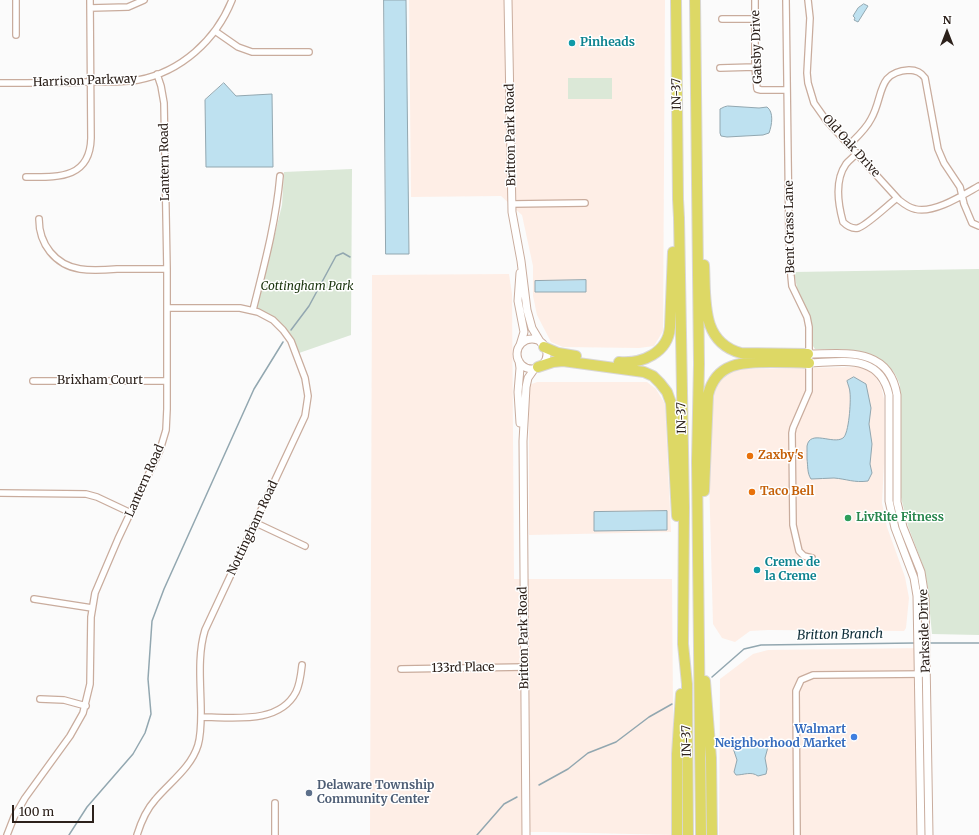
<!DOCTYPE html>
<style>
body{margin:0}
#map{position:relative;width:979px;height:835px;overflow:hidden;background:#fbfbfb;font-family:Merriweather,serif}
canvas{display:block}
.north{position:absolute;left:927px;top:12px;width:40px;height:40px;-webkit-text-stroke:3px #fff;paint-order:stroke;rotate:0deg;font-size:11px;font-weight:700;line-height:16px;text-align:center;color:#2c211b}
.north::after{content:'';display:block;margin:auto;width:14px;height:18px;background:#2c211b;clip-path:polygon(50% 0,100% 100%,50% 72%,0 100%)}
.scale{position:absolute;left:12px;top:805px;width:82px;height:18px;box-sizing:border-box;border:2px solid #2c211b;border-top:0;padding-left:5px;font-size:12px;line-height:14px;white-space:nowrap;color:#2c211b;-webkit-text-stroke:3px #fff;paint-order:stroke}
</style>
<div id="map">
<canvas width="979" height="835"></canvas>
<div class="north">N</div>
<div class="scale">100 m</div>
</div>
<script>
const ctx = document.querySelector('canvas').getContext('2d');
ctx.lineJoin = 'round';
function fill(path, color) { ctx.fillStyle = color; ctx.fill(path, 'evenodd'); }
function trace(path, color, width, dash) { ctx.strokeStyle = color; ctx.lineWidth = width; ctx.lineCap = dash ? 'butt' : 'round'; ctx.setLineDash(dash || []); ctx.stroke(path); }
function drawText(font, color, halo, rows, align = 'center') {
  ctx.font = font + ' Merriweather,serif'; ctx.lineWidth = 3; ctx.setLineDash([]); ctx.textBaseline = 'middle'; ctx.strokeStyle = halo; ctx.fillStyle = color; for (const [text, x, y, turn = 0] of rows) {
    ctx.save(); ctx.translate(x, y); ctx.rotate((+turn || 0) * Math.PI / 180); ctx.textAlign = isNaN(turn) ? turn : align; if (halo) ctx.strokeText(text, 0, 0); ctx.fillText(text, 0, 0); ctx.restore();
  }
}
const built = new Path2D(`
 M409 0H665L663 331 654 346 639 348 563 347 551 342 537 315 533 296V266L522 215 501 196 411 197Z
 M509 274 512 294 514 579H672L674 835 544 832H529V835H370L372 275Z
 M861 367 869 369 875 376 881 386 884 399V463L882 503 887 527 905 577 909 598 906 628 904 631 768 630 750 631 735 642 722 638 713 624 709 477 713 385 731 369Z
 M537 382H647L656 389 665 404 671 532 529 535V385Z
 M923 648 924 835H719L720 679 753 654 768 650Z`);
const green = new Path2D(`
 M568 78H612V99H568Z
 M352 169 351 335 299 353 291 336 278 320 257 308 282 205 284 172Z
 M979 269V635L932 634 927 583 923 566 908 526 900 493V385C898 380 896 375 893 371 874 347 842 349 815 349L811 343 810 318 798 293 794 272Z`);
const water = new Path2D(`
 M384 0H406L409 254H386Z
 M864 4 868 6 858 22 854 20 855 18 853 16 858 8Z
 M224 83 236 96 272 94 273 167H206L205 100Z
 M728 106 759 108 767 107C774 112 772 125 769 133L763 135 727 137 721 136 720 133V109L724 107Z
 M586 280V292H535V281Z
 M854 377 866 384 871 408 869 424 872 444 870 464 872 473 868 481C854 483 847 479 834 478 826 478 819 479 811 479 807 473 808 466 807 459 807 455 807 450 807 446 810 429 833 445 843 438 849 434 851 401 850 393 850 389 848 385 847 381Z
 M667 511V530L594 531V512Z
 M739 743 753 745 765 743 768 747 765 758 767 769 766 774 758 776C751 771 744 775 736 775L734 772 737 760 733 748Z`);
const stream = new Path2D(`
 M291 330 309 306 336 256 343 253 350 257
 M929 643H979
 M712 677 744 649 761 645 915 643
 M539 785 568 769 588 753 616 742 649 717 672 704
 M69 835 87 807 133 754 145 733 151 714 148 679 152 621 164 589 254 389 283 342
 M477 835 504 804 517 797`);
const minor = new Path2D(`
 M16 0V35
 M755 0V67L757 89 761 90H787
 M786 0 789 236 791 276 792 286 807 317 809 327V391L793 428 792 433 793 525 799 551 804 556 812 558
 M808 0 810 18 807 73 808 83 814 103 826 120 899 200C904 204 909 208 915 209 934 214 963 195 979 186
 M90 8 128 7 144 0
 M722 19H756
 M215 31 238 47 252 52H309
 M720 68 755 67
 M0 83C28 83 55 83 83 82 101 81 120 83 138 80 181 72 216 40 232 0
 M849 145C857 137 866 129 871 119 884 97 876 72 909 70 916 70 921 72 925 78L938 149 944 163 960 187 964 204 972 223 979 226
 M857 153C854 157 849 160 846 164 834 181 838 204 843 222 847 226 852 229 858 228 866 226 889 204 897 198
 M26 177C56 177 90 180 91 138L90 0
 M512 204 585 203
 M39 219C39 244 55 265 80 269 92 271 105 270 117 269 134 269 151 269 167 269
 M253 310C264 266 276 222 280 176
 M33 381H167
 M0 493 86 494 97 497 131 513
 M256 523 305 546
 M34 599 92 608
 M401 669 525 667
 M40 699 64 700 86 706
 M201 717C232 717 279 725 296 692 300 684 301 674 302 665
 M275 803V835
 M7 835 14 817 25 798 70 736 83 713 90 684 91 617 95 593 118 539 160 450 166 430 167 409V269L164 103 161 86 157 74
 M137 835C141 822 146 810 155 800 170 782 191 768 198 745 201 735 201 723 201 712 201 686 197 656 205 630L305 416 308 396 305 378 291 341 283 330 273 320 258 312 240 308H167
 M797 835 796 691 801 680 813 675 926 674`);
const tertiary = new Path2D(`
 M508 0 512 212 521 261 527 310 532 328 541 343
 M517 354a15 15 0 1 1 30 0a15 15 0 1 1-30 0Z
 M520 345 524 332 518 301 520 273
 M808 354C845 354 889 346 897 395V502L903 527 921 572 925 598 929 835
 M519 361 520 368 518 392 520 423
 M809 363C842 362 880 353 889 395V501L895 528 914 578 917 596 921 835
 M526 835 523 441 526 387 528 378 535 368`);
const motorway = new Path2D(`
 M676 0 678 199 679 218 684 507 683 644 687 684 688 835
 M695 0 699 364 697 461 701 835
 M704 265C706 299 700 342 741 353L808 354
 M544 347 558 353 576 356
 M619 362C642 364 668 353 670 327L673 252
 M538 367 553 362 563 361 644 372 653 376 660 383 667 392 671 403 677 516
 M704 491 708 395C716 362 743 362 771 362 783 362 796 362 809 363
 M705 681 711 758 712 835
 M677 835V754L681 694`);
const markers = [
 [572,43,4,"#0f9aa8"],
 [750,456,4,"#e8710a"],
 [752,492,4,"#e8710a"],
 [848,518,4,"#2e9e5b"],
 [757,570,4,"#0f9aa8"],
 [854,737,4,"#3f7fe0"],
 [309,793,4,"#5c6f8a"]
];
const cultureNames = [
 ["Pinheads",580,43],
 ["Creme de",765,563],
 ["la Creme",765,577]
];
const streetNames = [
 ["Gatsby Drive",757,47,-92],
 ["Harrison Parkway",85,81,-2],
 ["IN-37",677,94,-91],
 ["Britton Park Road",511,135,-91],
 ["Old Oak Drive",851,146,48],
 ["Lantern Road",165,162,-91],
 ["Bent Grass Lane",790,227,-91],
 ["Brixham Court",100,381],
 ["IN-37",682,418,-91],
 ["Lantern Road",145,481,-66],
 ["Nottingham Road",253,528,-65],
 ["Parkside Drive",925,631,-92],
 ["Britton Park Road",524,638,-91],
 ["133rd Place",463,668,-1],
 ["IN-37",687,741,-91]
];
const parkNames = [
 ["Cottingham Park",307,287]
];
const foodNames = [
 ["Zaxby's",758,456],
 ["Taco Bell",760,492]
];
const leisureNames = [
 ["LivRite Fitness",856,518]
];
const shopNames = [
 ["Walmart",846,730],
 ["Neighborhood Market",846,744]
];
const serviceNames = [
 ["Delaware Township",317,786],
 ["Community Center",317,800]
];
const waterNames = [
 ["Britton Branch",840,635,-1]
];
fill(built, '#feeee6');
fill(green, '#dbe8d7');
fill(water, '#bee1f0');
trace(water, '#92a7b0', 1);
trace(stream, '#92a7b0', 1.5);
trace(minor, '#c9ac9d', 8);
trace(tertiary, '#c9ac9d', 9);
trace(motorway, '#d9d7d6', 12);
trace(minor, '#fff', 5.5);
trace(tertiary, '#fff', 7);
trace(motorway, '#ddd865', 10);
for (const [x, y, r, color] of markers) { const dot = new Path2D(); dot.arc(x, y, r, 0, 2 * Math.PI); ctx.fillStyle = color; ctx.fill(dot); trace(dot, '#fff', 1.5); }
drawText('bold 12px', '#0d838f', '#fff', cultureNames, 'left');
drawText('12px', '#2c211b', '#fff', streetNames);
drawText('italic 12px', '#1a340d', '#fff', parkNames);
drawText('bold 12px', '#c56008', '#fff', foodNames, 'left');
drawText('bold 12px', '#27864d', '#fff', leisureNames, 'left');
drawText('bold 12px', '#366cbe', '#fff', shopNames, 'right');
drawText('bold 12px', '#4e5e75', '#fff', serviceNames, 'left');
drawText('italic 13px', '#0d2d39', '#fff', waterNames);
</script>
